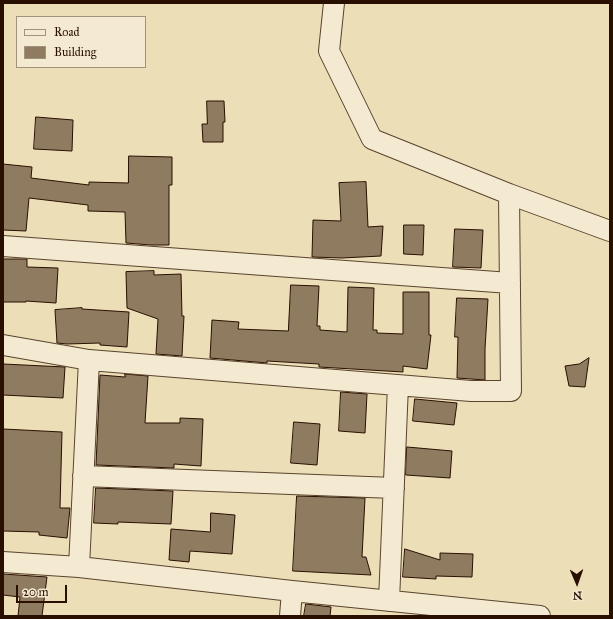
<!DOCTYPE html>
<style>
body{margin:0}
#map{position:relative;width:613px;height:619px;overflow:hidden;background:#ecdfb8;font-family:"IM FELL Great Primer",serif}
canvas{display:block}
.frame{position:absolute;inset:0;border:4px solid #290f00;pointer-events:none}
.legend{position:absolute;left:16px;top:16px;width:130px;height:52px;box-sizing:border-box;background:#f3ead1;border:1px solid #a2927d;margin:0;padding:5px 7px;list-style:none;font-size:12px;color:#290f00}
.legend li{display:flex;align-items:center;gap:8px;height:20px}
.legend b{width:20px;border:1px solid #a2927d}
.north{position:absolute;left:557px;top:563px;width:40px;height:40px;-webkit-text-stroke:3px #f3ead1;paint-order:stroke;rotate:178deg;font-size:11px;font-weight:700;line-height:16px;text-align:center;color:#290f00}
.north::after{content:'';display:block;margin:auto;width:14px;height:18px;background:#290f00;clip-path:polygon(50% 0,100% 100%,50% 72%,0 100%)}
.scale{position:absolute;left:16px;top:585px;width:51px;height:18px;box-sizing:border-box;border:2px solid #290f00;border-top:0;padding-left:5px;font-size:12px;line-height:14px;white-space:nowrap;color:#290f00;-webkit-text-stroke:3px #f3ead1;paint-order:stroke}
</style>
<div id="map">
<canvas width="613" height="619"></canvas>
<div class="frame"></div>
<ul class="legend">
<li><b style="height:5px;background:#f3ead1"></b>Road</li>
<li><b style="height:11px;background:#8e7b60"></b>Building</li>
</ul>
<div class="north">N</div>
<div class="scale">20 m</div>
</div>
<script>
const ctx = document.querySelector('canvas').getContext('2d');
ctx.lineJoin = 'round';
function fill(path, color) { ctx.fillStyle = color; ctx.fill(path, 'evenodd'); }
function trace(path, color, width, dash) { ctx.strokeStyle = color; ctx.lineWidth = width; ctx.lineCap = dash ? 'butt' : 'round'; ctx.setLineDash(dash || []); ctx.stroke(path); }
const building = new Path2D(`
 M207 101H224L225 122H223V142H203L202 124H207Z
 M36 117 73 120 72 151 34 149Z
 M129 156 172 157V185H169V245H151L126 243 125 212 88 211V205L29 198 26 231 3 230V164L32 167 31 178 89 185V182L128 183Z
 M366 182 368 227 383 226 381 256 342 258 312 257 313 220 341 221 339 183Z
 M404 225H424L423 255 404 254Z
 M455 229 483 230 481 268 453 267Z
 M3 259H27V267L58 268 56 303 26 301V302H3Z
 M154 271V275L181 274 182 316H184L182 356 156 354 158 319 127 308 126 272Z
 M291 285 319 286 317 326H320V330L347 332 348 287 374 288 373 330H377V333L403 334V292H429V335H431L427 369 403 366V372L319 367V364L267 361V363L210 358 212 320 239 322 238 329 288 331Z
 M457 298 488 299 485 349V380L457 378 458 337H455Z
 M82 308V309L129 312 127 347 100 345V343L67 344 57 343 55 310Z
 M589 358 585 387 569 386 565 366 579 364Z
 M3 364 65 367 63 398 3 395Z
 M125 374 148 376 145 423H180V418L203 419 201 466 174 464V468L96 465 100 375 125 377Z
 M341 392 367 394 365 433 339 431Z
 M415 399 457 403 454 425 413 421Z
 M294 422 320 424 317 465 291 463Z
 M3 429 62 432 60 508H70L67 538 39 535V532L3 531Z
 M407 447 452 451 450 478 406 475Z
 M96 488 173 491 171 524 118 522V524L94 523Z
 M297 496 365 498 362 557H366L371 575 293 571Z
 M211 513 235 515 232 554 190 551 189 562 169 560 171 529 210 532Z
 M405 549 440 560V553L473 554 472 577 436 576V579L403 577Z
 M3 574 47 577 42 616H18L20 597 3 595Z
 M306 604 331 607 330 616H304Z`);
const minor = new Path2D(`
 M509 194 610 231
 M3 246 510 283
 M3 345 89 360 471 391H511L509 194 372 139 329 51 334 3
 M83 476 394 488
 M3 562 79 567 292 591 540 616
 M79 567 89 360
 M389 601 398 385
 M290 616 292 591`);
fill(building, '#8e7b60');
trace(building, '#290f00', 1);
trace(minor, '#5a432e', 22);
trace(minor, '#f3ead1', 20);
</script>
